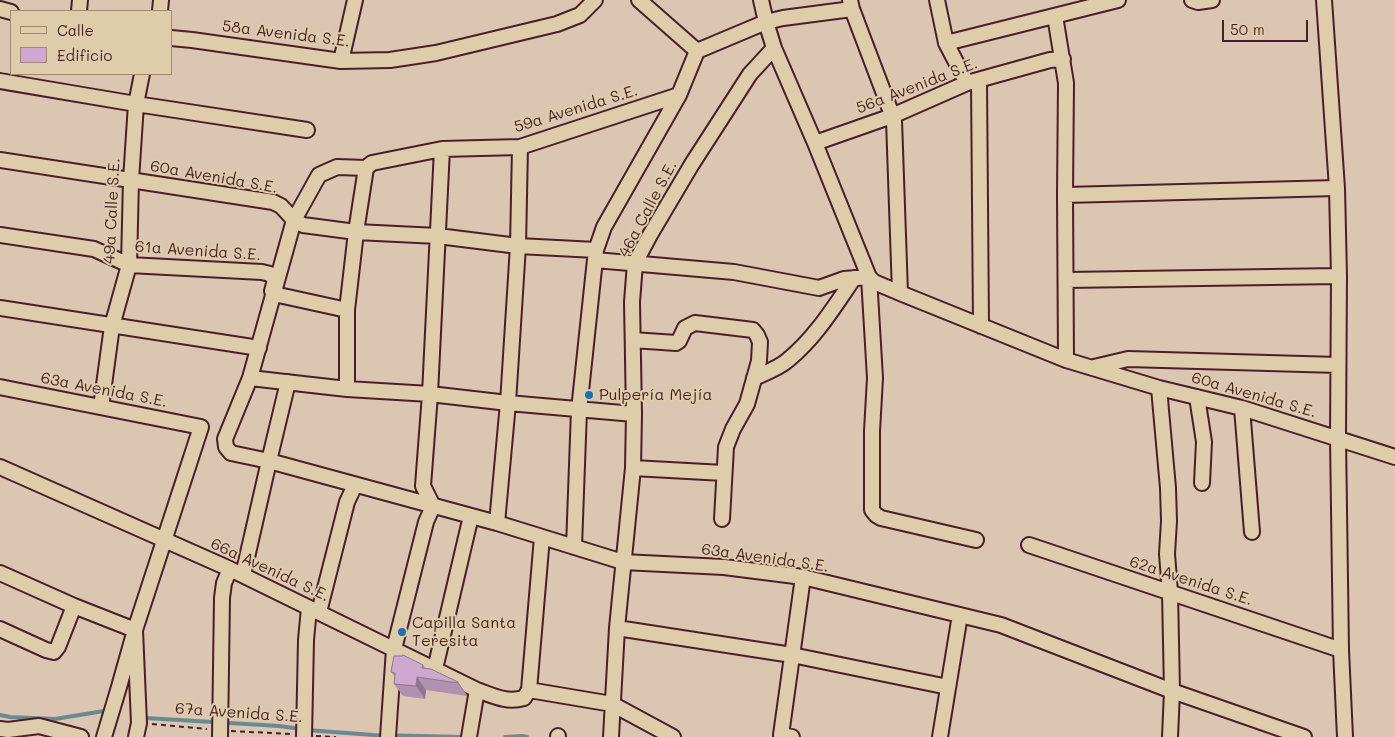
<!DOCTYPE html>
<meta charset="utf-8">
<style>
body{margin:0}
#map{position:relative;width:1395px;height:737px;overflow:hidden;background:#dcc5b1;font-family:Mali,sans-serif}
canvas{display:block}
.legend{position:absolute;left:10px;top:10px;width:162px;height:65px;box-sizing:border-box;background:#dfccaa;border:1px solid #a38777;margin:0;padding:6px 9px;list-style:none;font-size:15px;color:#4a1f2b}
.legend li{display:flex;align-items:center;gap:10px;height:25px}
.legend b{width:25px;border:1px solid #a38777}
.scale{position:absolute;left:1222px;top:20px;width:86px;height:22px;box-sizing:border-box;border:2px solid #4a1f2b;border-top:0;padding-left:6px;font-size:15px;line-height:18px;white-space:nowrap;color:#4a1f2b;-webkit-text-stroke:4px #dfccaa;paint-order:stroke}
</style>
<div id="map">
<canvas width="1395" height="737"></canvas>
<ul class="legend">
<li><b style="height:6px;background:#dfccaa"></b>Calle</li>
<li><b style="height:14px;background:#cfa8cf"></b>Edificio</li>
</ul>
<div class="scale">50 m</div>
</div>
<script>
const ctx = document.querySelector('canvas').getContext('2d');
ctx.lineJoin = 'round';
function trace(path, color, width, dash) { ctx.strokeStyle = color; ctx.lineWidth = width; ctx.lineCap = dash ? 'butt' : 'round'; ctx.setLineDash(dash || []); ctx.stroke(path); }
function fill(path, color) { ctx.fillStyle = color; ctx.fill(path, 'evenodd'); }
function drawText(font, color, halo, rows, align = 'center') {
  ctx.font = font + ' Mali,sans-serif'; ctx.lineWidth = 4; ctx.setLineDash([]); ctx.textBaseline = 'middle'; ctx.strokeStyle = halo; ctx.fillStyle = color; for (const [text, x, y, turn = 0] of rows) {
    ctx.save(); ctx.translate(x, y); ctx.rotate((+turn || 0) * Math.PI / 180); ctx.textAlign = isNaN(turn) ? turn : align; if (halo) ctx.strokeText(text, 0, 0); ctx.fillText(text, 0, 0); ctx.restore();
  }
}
const stream = new Path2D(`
 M0 715 10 717 55 719 104 711
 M146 718 279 726 301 729
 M307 730 373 735 465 737
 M505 737 522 736 527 737`);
const path = new Path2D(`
 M152 724 207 729
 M231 731 292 734
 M316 736 336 737`);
const minor = new Path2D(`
 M639 0 697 51
 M761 0 766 22 774 48 815 143 869 277 875 378 872 431V510L876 515 881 518 976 540
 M850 0 852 9 894 120 900 293
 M937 0 946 43 967 83
 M1192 0 1198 2 1212 0
 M1324 0 1337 188 1339 276 1338 438 1341 650 1345 737
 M0 9 11 12
 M79 11 80 0
 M160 11 161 0
 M1055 16 1066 83 1065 195 1066 360
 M171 38 192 40 341 61 390 60 436 53 557 24 580 15 595 0
 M946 43 1118 0
 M341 61 355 0
 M979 80 981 326
 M0 81 136 104 307 130
 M815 143 892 116 967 83 1050 60 1063 59
 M0 160 273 202 281 206 294 220 303 225 356 232 438 236 518 246 596 250
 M366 168 337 167 319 175 294 220 250 378 225 439 226 447 231 453 269 461 497 523 623 562 724 567 803 577 1001 625 1172 691 1304 737
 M366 168 372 163 442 149 520 147 679 95
 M1065 195 1337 188
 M0 235 94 249 129 265 262 272 270 274 275 280 272 291 274 294 347 310
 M595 260 734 272 819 288 844 279 869 277 874 282 900 293 1066 360 1159 388 1242 408 1395 457
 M1066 280 1339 276
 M0 308 259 348
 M633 340 676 343 679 341 685 328 695 323 753 330 757 335 760 342 759 361 747 404 733 429 726 447 722 519
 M1094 367 1128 359 1338 365
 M250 378 347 389 430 394 508 403 634 414
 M754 378C765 373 779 368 788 360 816 337 834 307 854 278
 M0 387 201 427 135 630 119 687 104 737
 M1159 388 1168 488 1169 521 1167 554 1170 592 1172 691 1170 737
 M347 389V310L356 232 366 168
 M1197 397 1204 442 1202 483
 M101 407 112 326 129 265 131 180 136 104 142 74
 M1242 408 1252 532
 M0 467 230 569 477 690C494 696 506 703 524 698L529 690 542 537
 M633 468 724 473
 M497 523 508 403 518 246 520 147
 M1029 545 1341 650
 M574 547 579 410 596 250 604 227 679 95 697 51 766 22 783 18 852 9
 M0 573 74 606 135 630 139 723 136 737
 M243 575 269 461 288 382
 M319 612 347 502 355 485
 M617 628 792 655 948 687
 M0 629 46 650 54 652 58 647 74 606
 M435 669 471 516
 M529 690 612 704 673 737
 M0 729 8 730 39 726 81 737
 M558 736V737
 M220 737 222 598 224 583 230 569
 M304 737 306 640 309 608
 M388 737 394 649 426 522 433 506 423 486 430 394 442 149
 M469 737 477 690
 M611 737 617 628 633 468 634 414 632 302 635 263 650 235 692 164 750 74 774 48
 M792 737 781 735 803 577
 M940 737 960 615`);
const wall = new Path2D(`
 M423 665 425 668 458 682 467 695V696L426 690 425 699 403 696 394 684 395 677 391 672Z`);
const shadedWall = new Path2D(`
 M417 677 426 690 425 699 416 686Z
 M458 682 467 695V696L458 683Z`);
const building = new Path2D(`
 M403 655 423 665 422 668 431 669 458 682V683L417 677 416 686 394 684 395 673 391 672 394 656H402Z`);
const markers = [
 [589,395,5,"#1f6fb2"],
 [402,632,5,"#1f6fb2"]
];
const streetNames = [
 ["58a Avenida S.E.",286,34,7],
 ["56a Avenida S.E.",917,86,-21],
 ["59a Avenida S.E.",576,109,-17],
 ["60a Avenida S.E.",214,177,10],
 ["46a Calle S.E.",648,209,-62],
 ["49a Calle S.E.",112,211,-87],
 ["61a Avenida S.E.",198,251,4],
 ["63a Avenida S.E.",104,390,11],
 ["60a Avenida S.E.",1254,395,16],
 ["63a Avenida S.E.",765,558,8],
 ["66a Avenida S.E.",270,570,25],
 ["62a Avenida S.E.",1191,581,18],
 ["67a Avenida S.E.",239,713,4]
];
const poiNames = [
 ["Pulpería Mejía",599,395],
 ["Capilla Santa",412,623],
 ["Teresita",412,641]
];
trace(stream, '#6a8a92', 4);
trace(minor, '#4a1f2b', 18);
trace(path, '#4a1f2b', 2, [5, 4]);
trace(minor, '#dfccaa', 14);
fill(wall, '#b290b2');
fill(shadedWall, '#917691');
fill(building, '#cfa8cf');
trace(building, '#917691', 1);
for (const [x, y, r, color] of markers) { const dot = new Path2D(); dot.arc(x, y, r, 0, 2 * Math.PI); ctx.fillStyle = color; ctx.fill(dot); trace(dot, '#dfccaa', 2); }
drawText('16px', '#4a1f2b', '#dfccaa', streetNames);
drawText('16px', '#4a1f2b', '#dfccaa', poiNames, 'left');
</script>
